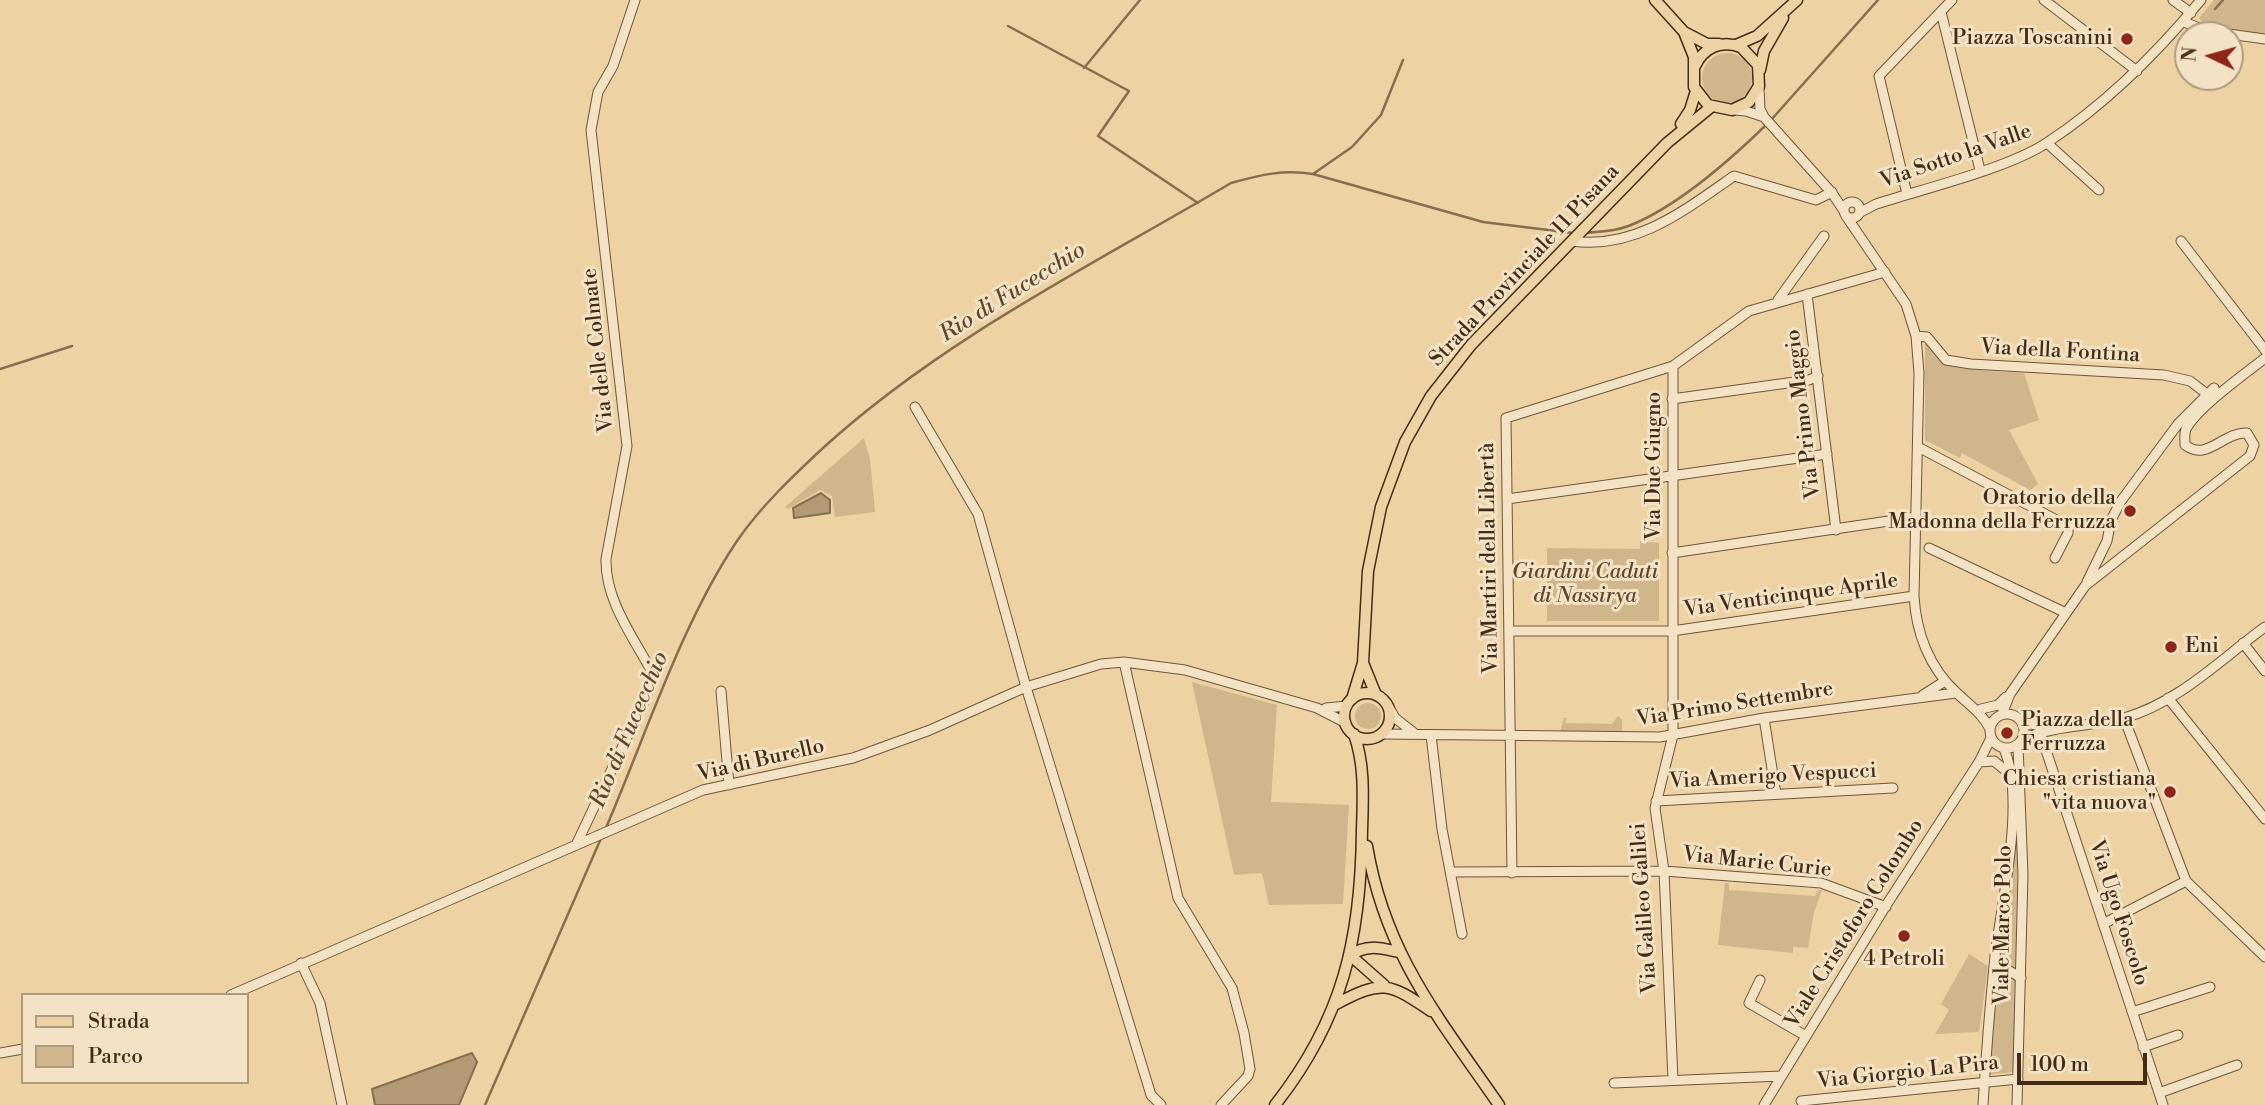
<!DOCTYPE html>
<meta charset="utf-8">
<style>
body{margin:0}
#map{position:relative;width:2265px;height:1105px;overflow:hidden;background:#eed2a4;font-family:"Libre Bodoni",serif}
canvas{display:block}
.legend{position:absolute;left:21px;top:993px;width:228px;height:91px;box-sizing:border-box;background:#f4e2c4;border:2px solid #ad9a7f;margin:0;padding:9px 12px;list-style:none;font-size:21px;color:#432d18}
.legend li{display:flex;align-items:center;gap:14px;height:35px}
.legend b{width:35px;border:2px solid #ad9a7f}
.north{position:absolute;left:2174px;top:21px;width:70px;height:70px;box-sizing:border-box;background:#f4e2c4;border:2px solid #ad9a7f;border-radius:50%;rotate:275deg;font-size:19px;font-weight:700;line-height:28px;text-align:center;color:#432d18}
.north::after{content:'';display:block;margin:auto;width:24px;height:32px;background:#8f2418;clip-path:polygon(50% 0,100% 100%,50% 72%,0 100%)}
.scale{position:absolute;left:2017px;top:1053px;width:130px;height:32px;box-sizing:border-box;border:4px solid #432d18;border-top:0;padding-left:9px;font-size:21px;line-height:24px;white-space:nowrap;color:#432d18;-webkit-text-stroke:5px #f4e2c4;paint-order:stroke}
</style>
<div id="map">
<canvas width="2265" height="1105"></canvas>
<ul class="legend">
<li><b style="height:9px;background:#eed2a4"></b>Strada</li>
<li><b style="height:19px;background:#d1b68c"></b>Parco</li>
</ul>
<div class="north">N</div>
<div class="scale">100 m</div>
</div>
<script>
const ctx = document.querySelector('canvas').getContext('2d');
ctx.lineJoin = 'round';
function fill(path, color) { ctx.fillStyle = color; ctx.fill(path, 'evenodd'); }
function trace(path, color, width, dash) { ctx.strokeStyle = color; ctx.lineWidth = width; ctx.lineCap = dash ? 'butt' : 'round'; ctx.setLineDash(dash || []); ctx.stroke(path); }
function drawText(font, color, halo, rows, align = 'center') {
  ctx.font = font + ' "Libre Bodoni",serif'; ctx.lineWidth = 6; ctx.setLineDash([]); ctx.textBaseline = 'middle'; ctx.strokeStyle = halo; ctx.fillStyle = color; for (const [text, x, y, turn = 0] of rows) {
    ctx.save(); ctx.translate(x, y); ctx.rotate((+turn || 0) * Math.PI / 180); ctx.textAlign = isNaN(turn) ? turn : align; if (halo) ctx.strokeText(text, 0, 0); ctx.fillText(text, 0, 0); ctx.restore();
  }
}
const green = new Path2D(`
 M2214 0H2265V35L2207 28 2199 18Z
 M1702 78a25 25 0 1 1 50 0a25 25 0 1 1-50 0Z
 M1925 343C1958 374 1981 370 2024 373L2039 420 2009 430 2038 484 2030 490 1962 453 1960 458 1925 440Z
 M864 438 870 459 875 512 835 517 832 496 820 490 788 509 785 507Z
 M1640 541 1659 543V621H1547V548L1640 549Z
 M1192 682 1277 705 1271 802 1349 805 1343 904 1269 905 1262 873 1234 875Z
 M1355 716a13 13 0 1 1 26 0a13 13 0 1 1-26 0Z
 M1618 716 1622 720V733L1560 732 1564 718H1567L1565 723 1612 724Z
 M2018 829 2016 968 1998 958 2014 830Z
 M1725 883H1729V890L1815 896 1818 890H1822L1814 912 1808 948 1793 947V953L1718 945Z
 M1969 954 1988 966 1979 1032 1935 1034 1949 1010 1941 1004Z
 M1997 970 2015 980 2013 1072 1988 1075Z`);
const water = new Path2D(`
 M821 493 830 500V513L794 518 793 508Z
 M472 1053 477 1062 459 1105H375L372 1089Z`);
const stream = new Path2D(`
 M2215 9 2223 0
 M1008 26 1129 91 1098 136 1198 203
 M1084 68 1140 0
 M1771 120 1878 0
 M1313 174 1352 147 1381 115 1403 60
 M1583 233C1599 232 1617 231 1631 225 1678 206 1730 160 1766 125
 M0 369 72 346
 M605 830C645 738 681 624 737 541 761 506 792 477 823 448 944 338 1091 266 1231 183 1260 175 1284 169 1313 174L1483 222 1573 233
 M485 1105 602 836`);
const minor = new Path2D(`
 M2044 0 2137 71
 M2173 0 2191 13
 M1941 12 1980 170
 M2184 22 2207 31 2265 39
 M1759 88 1760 109 1764 117 1832 193 1844 211
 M1734 110 1746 111 1764 117
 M2047 143 2099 190
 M1907 194 1879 76 1952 0
 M1844 210a8 8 0 1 1 16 0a8 8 0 1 1-16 0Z
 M1859 213 1876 204C1923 189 2010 168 2048 142 2106 104 2157 53 2201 0
 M1846 216 1906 304 1916 336 1919 373 1914 596C1916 632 1929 668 1957 693 1968 704 1983 714 1990 729
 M1572 241C1635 250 1685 210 1734 176L1816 200 1832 192
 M2181 241 2265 350
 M1807 294 1836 530
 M1778 300 1824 236
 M1916 336 1927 337 1946 360 1971 364 2164 375 2190 381 2207 394
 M1673 366V735L1655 808 1664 871 1673 1080
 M1672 399 1809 380 1818 376
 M915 407 978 514 1026 687 1151 1095 1161 1105
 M1918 447 2068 526V533L2055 558
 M1507 499 1827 454
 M1929 548 2064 612
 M1672 553 1916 517
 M2087 582 2107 541 2111 520 2121 501 2178 424 2214 388
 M1509 631H1672L1914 596
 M2243 643 2265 671
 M1124 662 1178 898 1232 988 1244 1033 1250 1069 1248 1076 1221 1105
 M721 691 729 785
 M1923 695 1945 681
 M2168 698 2265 819
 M1387 704 1395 718 1413 732
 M1326 708 1347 706
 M1981 709 1998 705 2006 697
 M1990 731a17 17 0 1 1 34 0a17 17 0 1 1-34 0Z
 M2002 714 2010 694 2085 586 2250 456 2254 445 2247 433C2223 432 2207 462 2185 445 2185 439 2184 434 2186 429 2198 407 2245 374 2265 358
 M1764 718 1776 794
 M2124 718 2186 881 2265 957
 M2022 722 2050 728
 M2040 732 2163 1105
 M1382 734 1660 737 1764 718 1956 693
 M1431 735 1442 829 1462 934
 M2023 739C2055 725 2090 727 2124 718 2178 703 2221 659 2265 627
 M1979 762 1994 761 2010 774
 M1656 801 1893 788
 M577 843 646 697 653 674C634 638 605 601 606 559L627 446 591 130 598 92 613 66 635 0
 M1452 872 1664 871 1821 883 1886 907
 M1512 873 1506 418 1673 366 1749 311 1885 272
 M2103 924 2186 881
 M1995 962 2021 978
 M301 963 320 1003 342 1105
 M1760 980 1749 1003 1806 1036
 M231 995 703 790 853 758 930 730 1026 687 1101 664 1124 662 1185 670 1317 708 1346 723
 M2132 1012 2210 987
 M2143 1047 2178 1035
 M0 1053 23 1049
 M1614 1083 1781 1076
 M2159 1093 2237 1065
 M1801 1101 2018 1079
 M1764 1105 1887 904 1979 762 1991 738
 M1983 1105C1986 1055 1990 1005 1995 956 2002 900 2026 799 2004 749
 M2017 1105 2023 875 2018 745`);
const major = new Path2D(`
 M1655 0 1684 32 1694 57V87L1708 105 1732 110 1749 102 1759 86 1758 65 1741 47C1721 40 1704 47 1695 66
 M1684 32 1707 44H1719
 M1736 45 1757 36 1797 0
 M1760 70 1764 51 1783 18
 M1681 124 1690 110 1696 91
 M1363 663 1376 695
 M1344 716a23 23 0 1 1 46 0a23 23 0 1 1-46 0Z
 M1352 699 1363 663 1368 571 1381 507 1405 442 1431 396 1471 345 1667 143 1711 107
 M1367 846C1385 954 1439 1018 1499 1105
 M1350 955C1367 944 1380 948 1399 952
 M1350 955 1384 985
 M1336 1004C1383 979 1389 983 1431 1011
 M1275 1105C1343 1019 1361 938 1362 830 1363 797 1365 765 1354 734`);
const markers = [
 [2127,39,7,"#8f2418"],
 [2130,511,7,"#8f2418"],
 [2171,647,7,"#8f2418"],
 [2007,733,7,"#8f2418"],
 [2170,792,7,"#8f2418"],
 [1904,936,7,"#8f2418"]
];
const poiNames = [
 ["Piazza Toscanini",2113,39],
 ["Oratorio della",2116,499],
 ["Madonna della Ferruzza",2116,523],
 ["Eni",2185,647,"left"],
 ["Piazza della",2021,721,"left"],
 ["Ferruzza",2021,745,"left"],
 ["Chiesa cristiana",2156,780],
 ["\"vita nuova\"",2156,804],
 ["4 Petroli",1904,960,"center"]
];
const streetNames = [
 ["Via Sotto la Valle",1956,157,-19],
 ["Strada Provinciale 11 Pisana",1525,266,-47],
 ["Via delle Colmate",599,350,-96],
 ["Via della Fontina",2060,352,3],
 ["Via Primo Maggio",1804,414,-97],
 ["Via Due Giugno",1655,466,-90],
 ["Via Martiri della Libertà",1490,558,-91],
 ["Via Venticinque Aprile",1791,596,-8],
 ["Via Primo Settembre",1735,705,-9],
 ["Via di Burello",761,761,-13],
 ["Via Amerigo Vespucci",1773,777,-3],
 ["Via Marie Curie",1757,863,6],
 ["Via Galileo Galilei",1645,908,-94],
 ["Via Ugo Foscolo",2118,913,72],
 ["Viale Cristoforo Colombo",1855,924,-58],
 ["Viale Marco Polo",2004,925,-89],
 ["Via Giorgio La Pira",1908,1073,-6]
];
const parkNames = [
 ["Giardini Caduti",1585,573],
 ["di Nassirya",1585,597]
];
const waterNames = [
 ["Rio di Fucecchio",1013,293,-32],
 ["Rio di Fucecchio",630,730,-67]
];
fill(green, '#d1b68c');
fill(water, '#b49a74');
trace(water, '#876e4f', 2);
trace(stream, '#876e4f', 2.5);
trace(minor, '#6e563b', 11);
trace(major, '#432d18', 13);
trace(minor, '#f4e2c4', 9);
trace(major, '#eed2a4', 10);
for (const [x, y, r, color] of markers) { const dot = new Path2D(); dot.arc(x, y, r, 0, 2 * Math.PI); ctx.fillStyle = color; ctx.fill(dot); trace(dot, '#f4e2c4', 2.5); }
drawText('21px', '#432d18', '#f4e2c4', poiNames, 'right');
drawText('21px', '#432d18', '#f4e2c4', streetNames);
drawText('italic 21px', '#5f482f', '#f4e2c4', parkNames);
drawText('italic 23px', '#5f482f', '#f4e2c4', waterNames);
</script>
